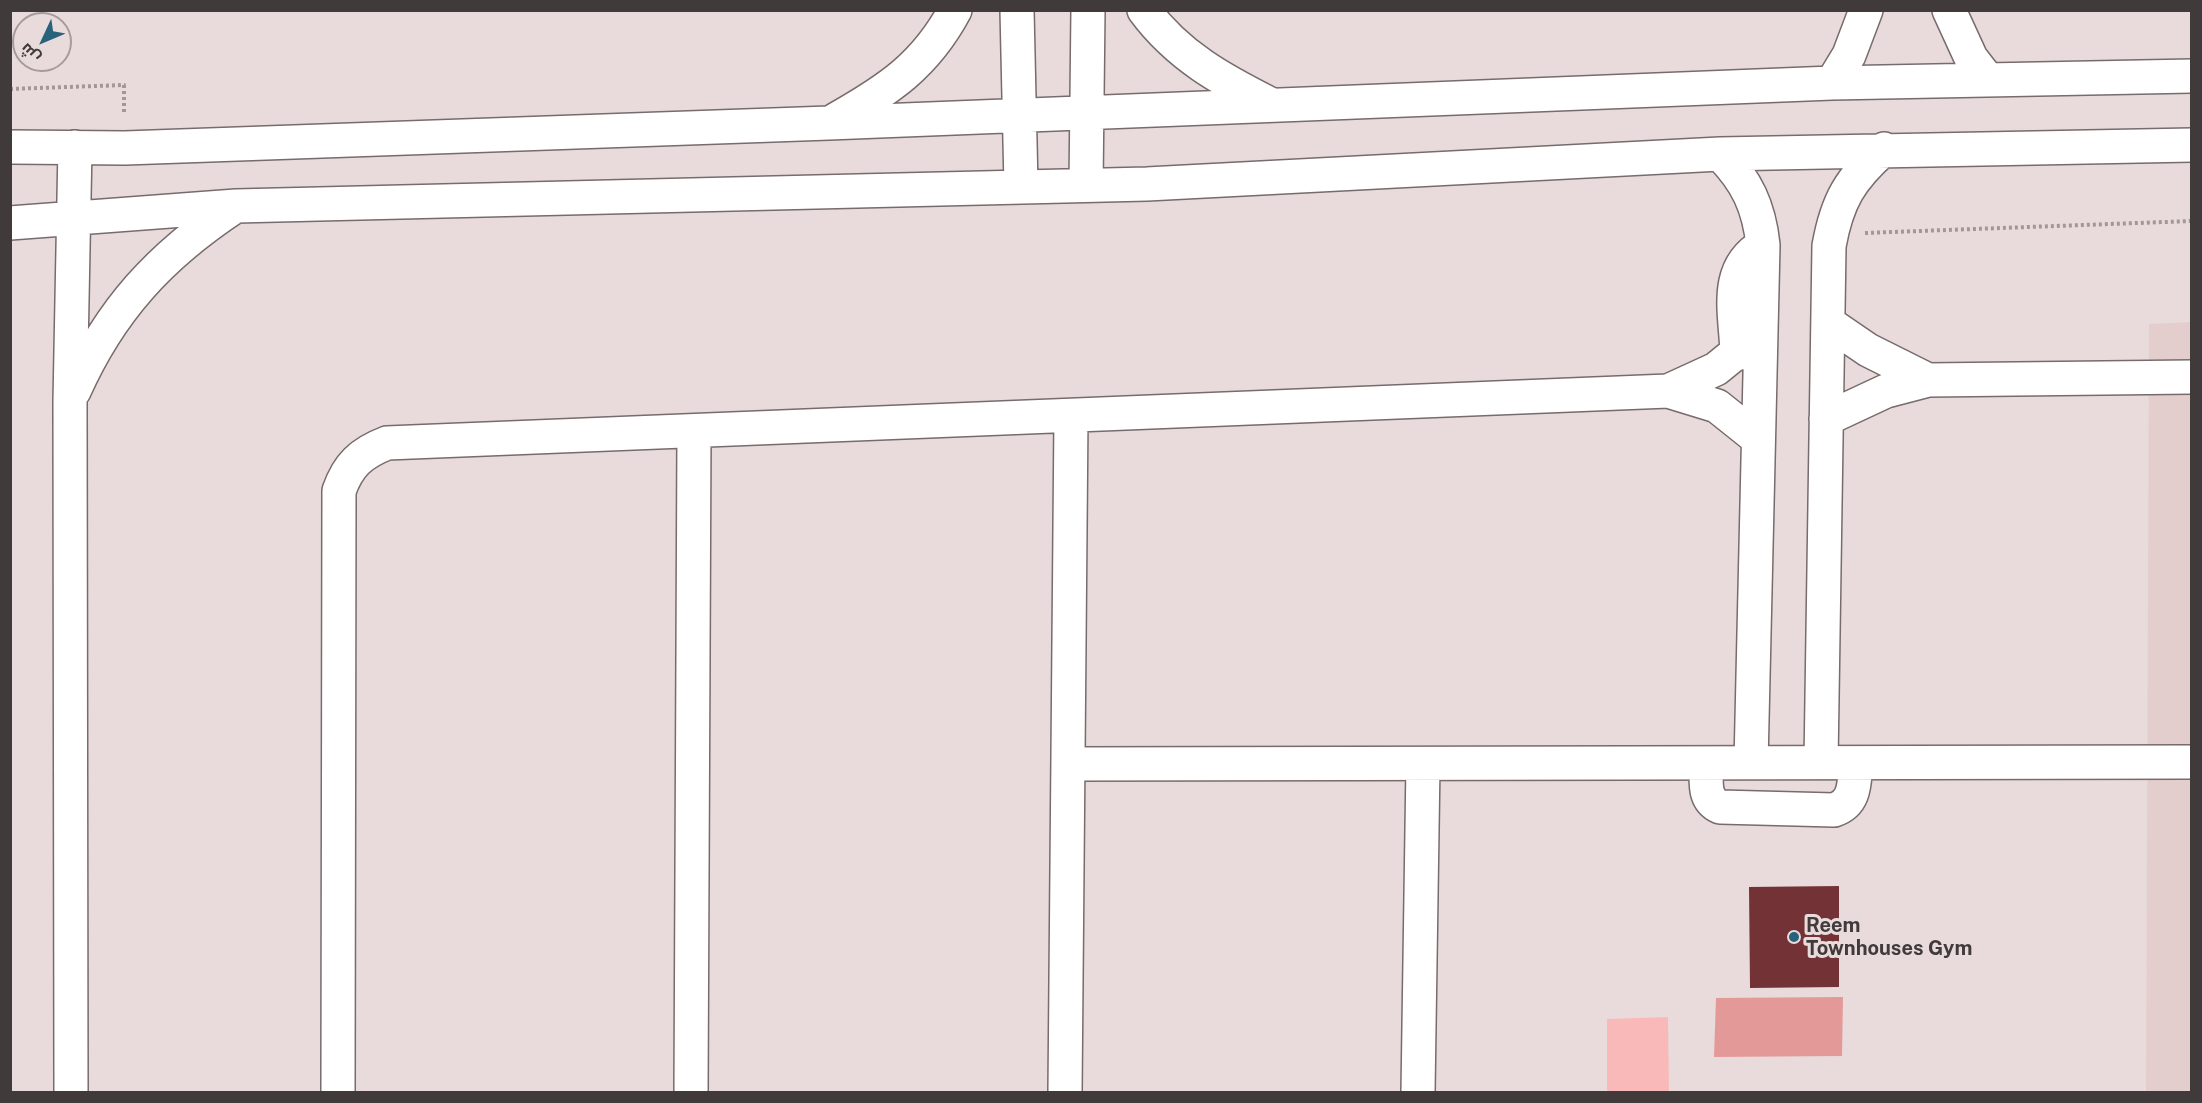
<!DOCTYPE html>
<meta charset="utf-8">
<style>
body{margin:0}
#map{position:relative;width:2202px;height:1103px;overflow:hidden;background:#e9dbdb;font-family:"Public Sans",Cairo,sans-serif}
canvas{display:block}
.frame{position:absolute;inset:0;border:12px solid #403a3a;pointer-events:none}
.north{position:absolute;left:12px;top:12px;width:60px;height:60px;box-sizing:border-box;background:#e9dbdb;border:2px solid #a59b9b;border-radius:50%;rotate:226deg;font-size:16px;font-weight:700;line-height:24px;text-align:center;color:#403a3a}
.north::after{content:'';display:block;margin:auto;width:21px;height:27px;background:#28627b;clip-path:polygon(50% 0,100% 100%,50% 72%,0 100%)}
</style>
<div id="map">
<canvas width="2202" height="1103"></canvas>
<div class="frame"></div>
<div class="north">ش</div>
</div>
<script>
const ctx = document.querySelector('canvas').getContext('2d');
ctx.lineJoin = 'round';
function fill(path, color) { ctx.fillStyle = color; ctx.fill(path, 'evenodd'); }
function trace(path, color, width, dash) { ctx.strokeStyle = color; ctx.lineWidth = width; ctx.lineCap = dash ? 'butt' : 'round'; ctx.setLineDash(dash || []); ctx.stroke(path); }
function drawText(font, color, halo, rows, align = 'center') {
  ctx.font = font + ' "Public Sans",sans-serif'; ctx.lineWidth = 6; ctx.setLineDash([]); ctx.textBaseline = 'middle'; ctx.strokeStyle = halo; ctx.fillStyle = color; for (const [text, x, y, turn = 0] of rows) {
    ctx.save(); ctx.translate(x, y); ctx.rotate((+turn || 0) * Math.PI / 180); ctx.textAlign = isNaN(turn) ? turn : align; if (halo) ctx.strokeText(text, 0, 0); ctx.fillText(text, 0, 0); ctx.restore();
  }
}
const built = new Path2D(`
 M2191 322V1092H2146L2149 324Z`);
const green = new Path2D(`
 M1668 1017 1669 1092H1607V1019Z`);
const water = new Path2D(`
 M1843 997 1842 1056 1714 1057 1716 998Z`);
const building = new Path2D(`
 M1839 886V987L1750 988 1749 887Z`);
const path = new Path2D(`
 M10 89 124 85V115
 M1865 233 2192 221`);
const minor = new Path2D(`
 M1017 10 1021 186
 M1144 10C1178 56 1222 80 1272 105
 M1949 10 1971 58 1988 80
 M1832 83 1849 55 1866 10
 M835 120C888 90 925 66 955 10
 M10 147 125 148 829 123 1832 83 2192 76
 M1720 154C1747 181 1759 207 1763 245L1751 763
 M1086 185 1088 10
 M10 223 236 206 1147 184 1720 154 2192 145
 M1830 324 1868 350 1928 380
 M1737 354C1736 313 1722 269 1763 245
 M74 391C110 310 160 256 234 207
 M1668 391 1716 369 1753 339
 M1826 419 1886 391 1928 380 2192 377
 M1821 762 1829 246C1837 201 1850 179 1884 149
 M1706 763C1707 780 1702 799 1720 807L1834 810C1856 803 1854 782 1856 763
 M1069 764 2192 762
 M71 1092 70 401 75 147
 M338 1092 339 491C348 465 361 453 387 443L1668 391 1717 406 1757 438
 M691 1092 694 432
 M1065 1092 1071 416
 M1418 1092 1423 764`);
const markers = [
 [1794,937,6,"#28627b"]
];
const poiNames = [
 ["Reem",1806,926],
 ["Townhouses Gym",1806,949]
];
fill(built, '#e4cecd');
fill(green, '#fab9b9');
fill(water, '#e49999');
fill(building, '#733336');
trace(minor, '#776b6b', 36);
trace(path, '#a29797', 4, [3, 3]);
trace(minor, '#fff', 33);
for (const [x, y, r, color] of markers) { const dot = new Path2D(); dot.arc(x, y, r, 0, 2 * Math.PI); ctx.fillStyle = color; ctx.fill(dot); trace(dot, '#e9dbdb', 2); }
drawText('bold 20px', '#403a3a', '#e9dbdb', poiNames, 'left');
</script>
